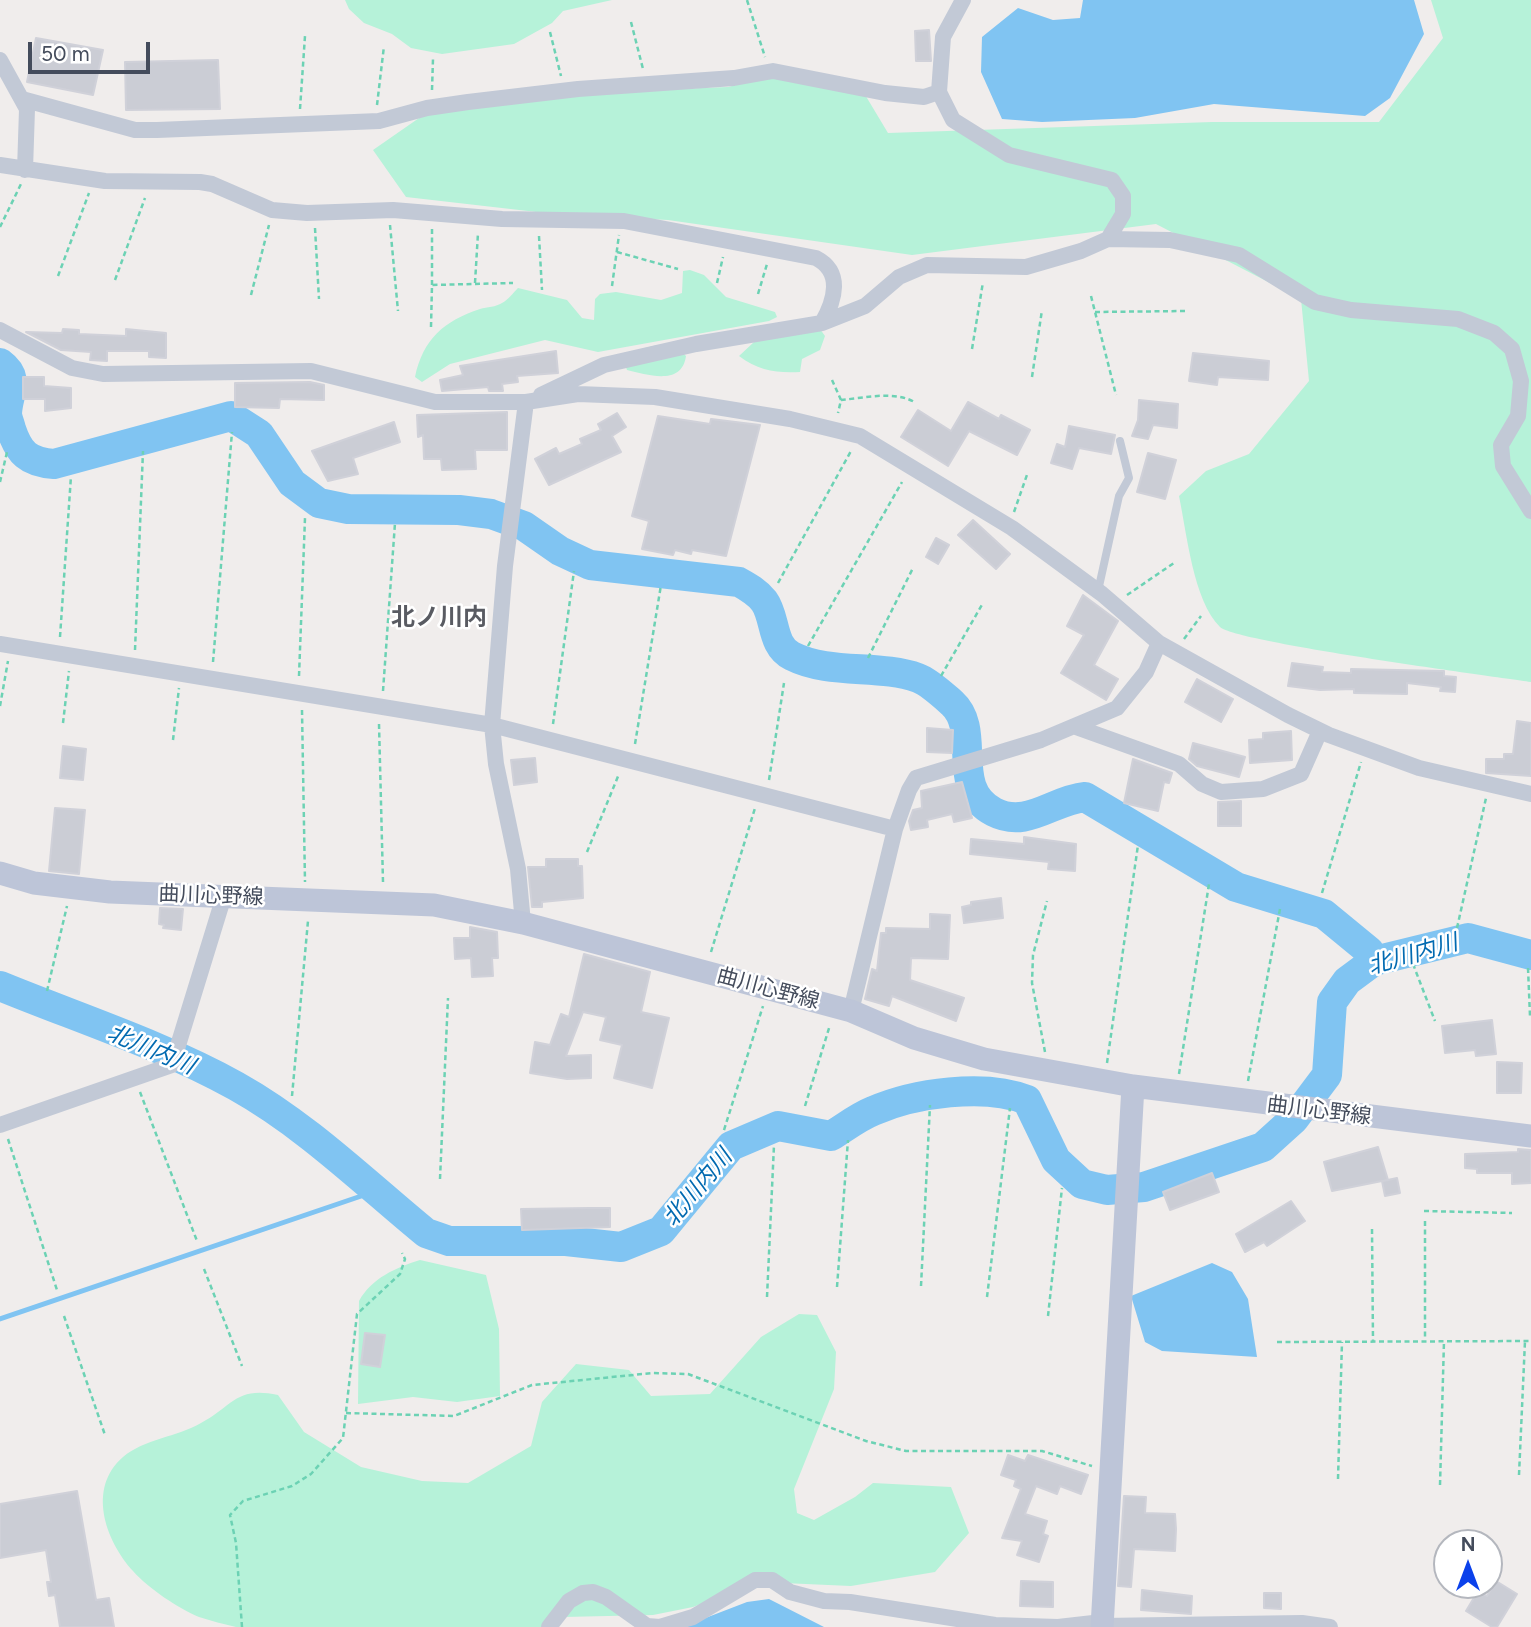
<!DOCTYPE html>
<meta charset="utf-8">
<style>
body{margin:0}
#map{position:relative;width:1531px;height:1627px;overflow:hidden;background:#f0edec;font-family:Figtree,sans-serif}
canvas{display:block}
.north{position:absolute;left:1433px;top:1529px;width:70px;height:70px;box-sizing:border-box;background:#fff;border:2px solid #b4b7be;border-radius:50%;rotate:0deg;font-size:19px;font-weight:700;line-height:28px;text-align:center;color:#444c5c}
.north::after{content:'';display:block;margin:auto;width:24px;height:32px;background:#0b41eb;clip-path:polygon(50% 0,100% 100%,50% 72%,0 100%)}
.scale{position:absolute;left:28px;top:42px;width:122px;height:32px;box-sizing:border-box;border:4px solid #444c5c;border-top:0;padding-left:9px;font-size:21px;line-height:24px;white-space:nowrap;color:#444c5c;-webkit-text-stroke:5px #fff;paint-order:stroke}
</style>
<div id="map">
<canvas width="1531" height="1627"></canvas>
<div class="north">N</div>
<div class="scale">50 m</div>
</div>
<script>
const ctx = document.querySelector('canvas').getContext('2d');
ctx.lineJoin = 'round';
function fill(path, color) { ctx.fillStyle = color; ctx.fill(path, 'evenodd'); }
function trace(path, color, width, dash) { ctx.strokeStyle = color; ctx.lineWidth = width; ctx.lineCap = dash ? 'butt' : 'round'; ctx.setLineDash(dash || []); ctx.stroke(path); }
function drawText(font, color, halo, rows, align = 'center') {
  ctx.font = font + ' Figtree,"Noto Sans JP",sans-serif'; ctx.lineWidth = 5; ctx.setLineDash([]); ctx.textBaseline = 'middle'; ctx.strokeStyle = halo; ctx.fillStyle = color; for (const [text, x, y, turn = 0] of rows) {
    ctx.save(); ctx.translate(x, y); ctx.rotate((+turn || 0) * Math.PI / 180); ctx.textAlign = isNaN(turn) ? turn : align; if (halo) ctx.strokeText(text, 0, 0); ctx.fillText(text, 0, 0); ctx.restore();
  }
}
const green = new Path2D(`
 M345 0H612L563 11 552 23 514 44 442 54 411 48 392 34 364 23 349 9Z
 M1431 0H1531V682C1490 676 1235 642 1220 627 1193 600 1187 534 1179 496L1206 471 1249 454 1309 381 1301 299 1156 224 912 255 668 220 554 214 406 197 373 150 432 109 562 93 728 87 777 75 864 93 888 133 1212 122H1379L1443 38Z
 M690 270 704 275 726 297 775 312 777 317 769 321 598 352 545 340 450 364 422 382 415 377C423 339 444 321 480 309 487 307 496 307 502 303 508 300 513 293 518 288L567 300 582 318 594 320 595 299 600 294 616 292 661 300 682 293 683 271Z
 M820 329 825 336 820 350 802 359 800 372C776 373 759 371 739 356L754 342Z
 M657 345H675L686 356C682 386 648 375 627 370L621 354Z
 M420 1260 486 1275 499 1329 500 1396 457 1402 413 1397 358 1404 359 1301C372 1278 395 1268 420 1260Z
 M799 1314 817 1315 836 1352 834 1389 794 1489 797 1513 814 1520 855 1497 873 1483 951 1487 969 1533 935 1572 851 1586 760 1582 693 1607 653 1615 563 1617 544 1627H236C224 1624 211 1621 199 1617 178 1608 149 1589 133 1571 105 1540 87 1488 123 1457 144 1439 177 1437 201 1423 233 1406 236 1386 278 1395L304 1432 361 1467 422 1481 468 1483 531 1446 542 1402 576 1364 629 1370 651 1396 710 1394 761 1337Z`);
const water = new Path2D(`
 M1083 0H1414L1424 34 1390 98 1365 116 1214 104 1135 118 1042 122 1002 119 981 72 982 37 1018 8 1053 20 1080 18Z
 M1212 1263 1232 1272 1248 1299 1257 1357 1162 1351 1145 1342 1131 1296Z
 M769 1599 824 1627H682L747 1602Z`);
const stream = new Path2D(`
 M0 1319 376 1191`);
const river = new Path2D(`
 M0 363C21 378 8 393 7 413 7 418 10 424 11 429 19 453 28 462 54 464L231 416 259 434 292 483 319 503 348 509 459 510 491 514 524 526 560 551 590 565 739 582C748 587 757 592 764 601 776 617 771 646 792 656 829 675 880 664 918 678 929 682 943 695 952 703 983 731 948 788 994 812 1027 829 1053 800 1085 797L1236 887 1324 914 1369 951 1374 961
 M0 986C78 1018 162 1045 236 1086 306 1125 365 1183 426 1233L449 1241H566L621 1247 661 1231 731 1146 778 1126 831 1136C844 1128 858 1117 873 1111 914 1093 985 1083 1027 1100L1056 1160 1082 1184 1107 1190 1144 1187 1263 1147 1294 1119 1327 1075 1332 1002 1347 981 1374 961 1468 938 1531 955`);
const building = new Path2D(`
 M929 30 931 61H916L915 31Z
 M36 38 103 50 93 95 27 82Z
 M218 60 220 109 126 110 125 62Z
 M63 329 79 330V334L126 336V329L166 333V358L149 357V351H107V361L90 360 91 352 61 350 26 332 62 333Z
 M556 351 558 373 517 376 518 382 502 384 503 391H489L488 387 442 391 440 380 463 375 460 366Z
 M1193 353 1269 361 1268 380 1218 377 1217 385 1189 381Z
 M23 377H44V386L71 388V408L45 411V399H23Z
 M310 382 324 385V400L280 399 279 408 235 407V383Z
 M1139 400 1178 404 1177 428 1153 425 1148 439 1132 436 1138 420Z
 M968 402 999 419 1001 415 1030 430 1017 455 969 431 948 466 901 437 918 410 951 431Z
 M507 412V450H475L476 469 442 470 441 459H424L423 435 418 437 417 415Z
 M617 413 626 427 612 436 621 452 549 485 535 459 556 448 559 454 582 444 580 439 601 430 598 424Z
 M658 416 710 424 711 419 760 425 726 556 692 550 691 554 675 550 673 555 642 549 649 521 632 516Z
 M394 422 400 442 353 458 358 474 328 481 312 451Z
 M1069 426 1115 435 1111 454 1079 448 1072 469 1051 463 1057 444 1065 447Z
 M1148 453 1176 460 1165 499 1137 492Z
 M973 520 1010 554 996 569 958 535Z
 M936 538 949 545 938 564 926 557Z
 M1083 595 1118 621 1094 665 1118 679 1106 700 1061 673 1084 635 1067 626Z
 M1292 663 1323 667 1322 672 1351 673V669L1444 671V676L1456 677 1455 692 1440 691 1441 687 1407 683V694L1354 693V689L1320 690 1288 686Z
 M1197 679 1233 699 1221 722 1185 702Z
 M1517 721 1531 723V776L1486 773V759H1504V754H1513Z
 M927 728 953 730 952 753 927 752Z
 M1291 731 1292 760 1250 763 1249 740 1263 739V733Z
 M1193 743 1245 757 1239 777 1197 766 1189 759Z
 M63 746 86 749 83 780 60 778Z
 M535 758 537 782 514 785 511 760Z
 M1133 759 1172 773 1169 783 1164 782 1158 811 1124 803Z
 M962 782 972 818 954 822 952 814 927 820 928 827 911 830 909 821 913 810 922 808 921 791Z
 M1241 801V826H1218V802Z
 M55 808 85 810 79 874 49 871Z
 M1024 837 1076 844 1075 871 1048 869 1049 862 970 854 971 839 1024 844Z
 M546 859H578V866H582L583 898 542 902V907H532L528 867H546Z
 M1001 898 1003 918 964 923 962 907 971 905V902Z
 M160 908 183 909 181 930 163 928 164 925 159 924Z
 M930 914 950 915 948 959 911 958 910 980 964 998 956 1021 892 996 889 1006 865 999 872 969 877 971 881 933H886V928L930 929Z
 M470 927 497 932 498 958H492L493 976 472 977 471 958 455 959 454 938H470Z
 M584 954 650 972 641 1012 669 1018 652 1088 614 1078 622 1045 600 1040 606 1017 583 1012 566 1056 591 1055V1078L567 1079 530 1073 535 1042 550 1045 561 1014 569 1017Z
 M1492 1020 1496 1054 1476 1056 1475 1050 1445 1053 1442 1026Z
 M1497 1062 1522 1063 1521 1093H1497Z
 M1378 1147 1388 1180 1383 1181 1397 1178 1400 1193 1385 1196 1382 1181 1332 1191 1324 1162Z
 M1518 1149 1531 1150V1183L1512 1184V1173H1477V1169L1465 1168V1154L1518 1152Z
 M1212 1173 1219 1192 1170 1210 1163 1192Z
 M1291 1201 1305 1221 1267 1246 1264 1242 1245 1252 1236 1234Z
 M589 1208H610V1227L522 1230 521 1209Z
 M365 1333 385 1335 380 1367 361 1364Z
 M1008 1455 1025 1461 1028 1455 1088 1475 1081 1494 1060 1486 1057 1494 1036 1486 1025 1514 1047 1521 1043 1534 1048 1536 1039 1562 1017 1555 1022 1541 1002 1538 1021 1489 1014 1486 1016 1480 1001 1475Z
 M77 1491 96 1600 109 1598 114 1627H60L55 1595 49 1596 47 1582H51L46 1550 0 1558V1504Z
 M1124 1496 1146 1497 1145 1513 1175 1514 1176 1529 1175 1551 1134 1549 1131 1587 1118 1586Z
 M1021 1581 1053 1582V1607L1020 1606Z
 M1496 1581 1517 1594 1497 1627H1492L1466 1611 1478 1591 1487 1596Z
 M1142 1590 1192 1596 1191 1614 1141 1610Z
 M1264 1593H1281V1609L1264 1608Z`);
const path = new Path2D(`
 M747 0 765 57
 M631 22 643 69
 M550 32 561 76
 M432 90 433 59
 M377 105 384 46
 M300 109 305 36
 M390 225 398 311
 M0 227 21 184
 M315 228 319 299
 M539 236 542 290
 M617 252 678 269
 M58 276 89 193
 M115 280 145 198
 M475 283 478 233
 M717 283 723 257
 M432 285V229
 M612 286 619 235
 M758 294 767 264
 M251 295 269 225
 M1091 296 1116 395
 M1095 312 1185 311
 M431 327 432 285 513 283
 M972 349 983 282
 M1032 377 1042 310
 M832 380 841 400 838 413
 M841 400C864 398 896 390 916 403
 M0 482 7 452
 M1014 512 1028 472
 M778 583 851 451
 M1127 595 1174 563
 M60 637 71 476
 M1184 639 1201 616
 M808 646 902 482
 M135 650 143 451
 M868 658 913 568
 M213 662 232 432
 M299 676 305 518
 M941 676 983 603
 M383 691 395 523
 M0 706 8 661
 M302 710 305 882
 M63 723 69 671
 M379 724 383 882
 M553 724 574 571
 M173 740 179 688
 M635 744 661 585
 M769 780 784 683
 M587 852 619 774
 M1322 893 1361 762
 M1457 928 1486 798
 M711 952 755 808
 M1413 964 1435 1021
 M1528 968 1530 1016
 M47 991 67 906
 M1045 1052 1032 983 1033 955 1047 901
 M1107 1063 1138 845
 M1179 1074 1209 884
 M1248 1081 1280 909
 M140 1092 197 1241
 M292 1096 308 921
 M805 1106 830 1025
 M724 1130 763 1006
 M8 1139 57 1290
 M440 1179 448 998
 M1424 1211 1512 1213
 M1425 1221V1340
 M1372 1229 1373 1341
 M204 1269 242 1366
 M921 1286 930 1105
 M837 1287 848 1140
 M767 1297 774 1145
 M987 1297 1010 1108
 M64 1316 105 1435
 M1048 1316 1062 1188
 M1277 1342 1531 1341
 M346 1413 454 1416 532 1385 653 1373 688 1374 866 1441 906 1451H1042L1092 1466
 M1519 1475 1525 1341
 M1338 1479 1342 1342
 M1440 1485 1444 1341
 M242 1627 236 1543 230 1515 243 1501 292 1486 311 1474 343 1438 357 1314 400 1274 405 1259 402 1253`);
const lane = new Path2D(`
 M1098 591 1119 496 1129 478 1120 441`);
const street = new Path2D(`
 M0 60 27 109 25 170
 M22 99 135 130H157L379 121 427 108 468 102 578 89 734 78 773 71 885 93 924 97 939 92
 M0 165 105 181 200 182 212 184 272 210 307 213 393 210 502 219 624 221 816 258C843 272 835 300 822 323
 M1108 239 1170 240 1239 255 1315 302 1351 310 1458 319 1494 333 1512 349 1521 381 1518 416 1501 445 1503 466 1531 511
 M0 330 72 368 103 374 311 371 435 402H526L578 394 655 397 790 419 860 436 1012 528 1102 594 1159 643 1288 715 1329 735 1419 768 1531 794
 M541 395 604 365 696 344 822 323 865 306 899 277 927 265 1026 267 1081 251 1108 239 1123 214V196L1112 180 1009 155 953 120 939 92 943 37 963 0
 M0 644 492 725 895 829
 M1076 727 1179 764 1202 784 1221 792 1263 789 1301 774 1320 731
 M523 923 518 869 496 764 492 725 505 566 526 402
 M851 1011 895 829 909 790 916 778 1041 740 1117 708 1146 672 1159 643
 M0 1125 172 1065 224 896
 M1102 1626 1302 1623 1330 1627
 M549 1627 569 1601 583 1593 593 1592 606 1597 647 1626 660 1627 693 1617 755 1580H772L790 1592 824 1601 850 1602 995 1625 1058 1627 1102 1622`);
const secondary = new Path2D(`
 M0 873 34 883 110 892 434 905 523 923 851 1011 914 1038 984 1059 1133 1086 1531 1136
 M1102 1627 1133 1086`);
const streetNames = [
 ["曲川心野線",211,896,2],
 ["曲川心野線",768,989,15],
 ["曲川心野線",1319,1111,7]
];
const waterNames = [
 ["北川内川",1413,955,-16],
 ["北川内川",151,1050,23],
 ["北川内川",698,1188,-50]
];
const quarterNames = [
 ["北ノ川内",439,618]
];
fill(green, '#b6f2d9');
fill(water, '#80c4f2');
trace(stream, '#80c4f2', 5);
trace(river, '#80c4f2', 30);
fill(building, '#cbcdd5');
trace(building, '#d0d1d9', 2);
trace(path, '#6cd2b4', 2.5, [5, 3.5]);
trace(lane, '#c2c9d6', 8);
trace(street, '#c2c9d6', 16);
trace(secondary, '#bdc5d8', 23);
drawText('21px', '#444c5c', '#fff', streetNames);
drawText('italic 23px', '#016ab1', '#fff', waterNames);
drawText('bold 24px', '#595b62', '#fff', quarterNames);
</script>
